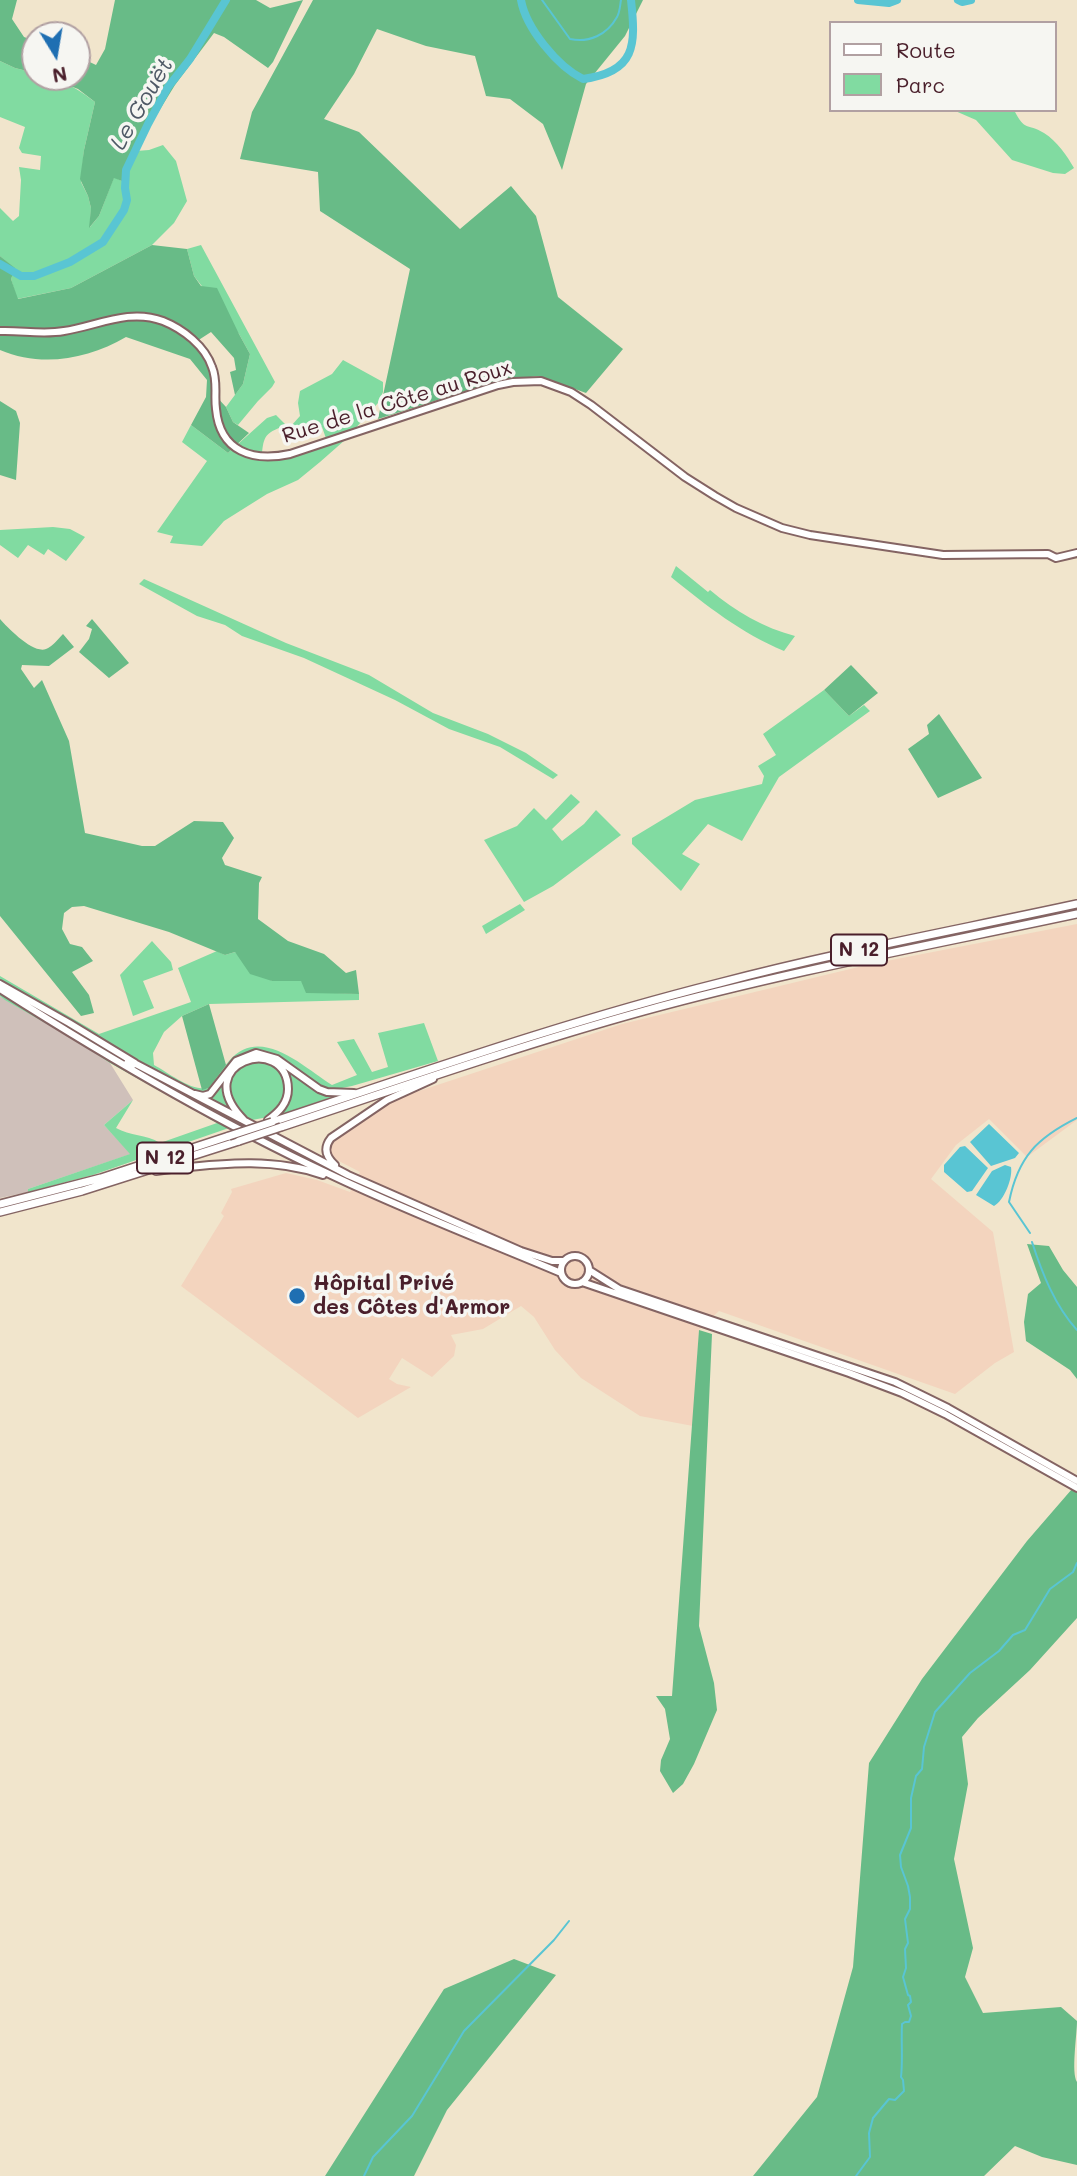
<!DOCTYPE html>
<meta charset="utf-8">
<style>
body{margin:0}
#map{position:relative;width:1077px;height:2176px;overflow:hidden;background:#f1e5cc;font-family:Mali,sans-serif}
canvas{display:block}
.legend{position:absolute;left:829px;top:21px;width:228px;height:91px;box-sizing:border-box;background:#f6f6f2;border:2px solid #b1a0a2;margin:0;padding:9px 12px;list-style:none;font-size:21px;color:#4a1f2b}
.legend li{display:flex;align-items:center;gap:14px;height:35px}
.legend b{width:35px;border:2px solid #b1a0a2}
.north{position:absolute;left:21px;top:21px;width:70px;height:70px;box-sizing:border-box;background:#f6f6f2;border:2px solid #b1a0a2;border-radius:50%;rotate:169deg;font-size:19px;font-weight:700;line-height:28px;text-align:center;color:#4a1f2b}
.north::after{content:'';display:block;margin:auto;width:24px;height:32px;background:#1f6fb2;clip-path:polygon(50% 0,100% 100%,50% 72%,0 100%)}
</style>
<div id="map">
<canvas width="1077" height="2176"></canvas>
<ul class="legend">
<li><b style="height:9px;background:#fff"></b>Route</li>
<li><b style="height:19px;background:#81dba1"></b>Parc</li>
</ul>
<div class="north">N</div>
</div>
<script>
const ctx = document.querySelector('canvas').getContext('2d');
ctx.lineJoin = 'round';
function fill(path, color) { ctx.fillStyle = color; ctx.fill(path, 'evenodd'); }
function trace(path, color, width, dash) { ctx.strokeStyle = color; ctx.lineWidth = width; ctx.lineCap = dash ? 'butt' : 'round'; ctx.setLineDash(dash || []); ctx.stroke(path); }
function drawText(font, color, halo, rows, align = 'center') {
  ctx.font = font + ' Mali,sans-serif'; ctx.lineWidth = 7; ctx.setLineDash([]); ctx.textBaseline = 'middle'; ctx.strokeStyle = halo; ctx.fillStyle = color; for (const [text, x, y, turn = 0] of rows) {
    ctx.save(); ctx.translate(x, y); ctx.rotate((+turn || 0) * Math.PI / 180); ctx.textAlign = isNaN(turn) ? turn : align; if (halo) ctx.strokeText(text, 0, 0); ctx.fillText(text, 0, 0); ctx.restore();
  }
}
const built = new Path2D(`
 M1077 924V1120L1027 1157 989 1119 956 1145 931 1179 993 1232 1014 1352 995 1363 955 1394 719 1311 699 1330 693 1426 640 1416 581 1378 555 1350 534 1317 521 1306 483 1329 451 1335 456 1345 454 1356 432 1377 402 1358 389 1379 397 1384 411 1387 358 1418 181 1286 224 1216 221 1213 232 1192 231 1189 286 1173 317 1180 350 1192 360 1172 335 1159 331 1155 330 1149 336 1138 367 1116 404 1096 622 1024 871 964Z`);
const industrial = new Path2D(`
 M0 996 75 1040 110 1063 133 1100 104 1125 131 1154 28 1189V1192L0 1198Z`);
const green = new Path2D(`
 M0 61 15 68 35 73V77C59 77 77 88 95 102L84 150 81 182 88 196 91 208 90 227 99 216 114 177 122 181 136 151 149 150 163 145 176 161 187 201 174 223 152 245 71 288 17 299 11 279 14 268 0 256V208L13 221 19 216 21 180 19 167 40 170 41 156 22 153 19 148 25 127 0 117Z
 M953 110H1014C1026 133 1026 122 1044 133 1057 141 1067 156 1074 168L1065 174 1053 173 1012 160 976 120Z
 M201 245 275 382 272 387 258 401 238 425 233 422 226 407 243 384 250 354 239 334 194 276 187 249Z
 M343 360 383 382V392L378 403 345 440 320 462 298 480 267 494 224 521 202 546 170 543 173 536 157 532 207 461 182 442 191 425 228 453 267 418 276 415 285 424 291 426 300 416 298 403 300 391 332 374ZM282 427 287 438 322 427 328 444 285 459 261 461C264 441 261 434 282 427Z
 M53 527 70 529 85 537 66 561 48 549 44 555 28 545 18 558 0 545V530Z
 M676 566 708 592 710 590C735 611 764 628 795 636L784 651C741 633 707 606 671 577Z
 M144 579 286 643 369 675 433 713 488 734 526 753 558 775 553 779 500 747 449 729 395 700 304 658 242 636 225 625 197 616 139 584Z
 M824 690 849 716 864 705 870 711 779 777 742 841 708 824 682 854 700 864 681 891 632 844V838L695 800 762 784 764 776 758 766 776 755 763 734Z
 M571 794 580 802 552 829 562 841 584 824 596 810 621 835 553 886 524 902 484 840 517 826 534 808 546 820Z
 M520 904 525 910 486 934 482 926Z
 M152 941 171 962 173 970 143 981 154 1008 133 1016 120 975Z
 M217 951 225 955 235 952 272 981H301L336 993 359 994V1000L209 1004 182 1016 164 1032 153 1053 154 1065C169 1073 192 1092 209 1088 216 1079 222 1069 229 1061 261 1024 304 1068 332 1085L357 1075 337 1042 354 1039 372 1072 388 1067 378 1033 424 1023 438 1061 352 1086 332 1090V1097L279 1115 252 1120 93 1175 28 1192V1189L130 1154 104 1125 133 1100 116 1128C130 1136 146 1134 160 1143L217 1123 110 1063 75 1040 5 1000 0 996V976L99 1034 191 1002 178 968Z`);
const forest = new Path2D(`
 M0 0H17L12 19 24 37 35 41V73L15 68 0 61Z
 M115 0H256L270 8 303 0 273 62 268 68 224 37 214 33 175 85 143 137 122 181 114 178 99 216 89 228 91 208 88 196 80 179 84 150 95 102 78 89 47 77H77V56L96 65 105 49Z
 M313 0H643L625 36 586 84 562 170 543 124 510 99 486 96 475 56 426 46 377 29 354 74 324 119 359 132 460 229 511 186 536 216 558 297 623 349 586 393 539 376 497 381 378 419 410 269 320 211 318 172 240 159 252 112Z
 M152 245 187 249 194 276 201 286 217 288 239 334 250 354 243 384 235 395 230 372 236 370 234 358 211 332 194 343 204 357 210 370 214 394 226 407 233 422 249 433 228 453 191 425 206 397 207 380 190 359 126 337C88 359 42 368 0 350V256L15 268 11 279 18 299 71 288Z
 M0 401 16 411 20 423 16 480 0 475Z
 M0 619C8 628 33 654 46 649 52 647 58 639 63 634L74 647 49 666 22 665 21 669 34 688 42 680 69 741 85 833 142 846H155L194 821 223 822 234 838 222 858 225 865 262 877 259 883 258 919 288 941 324 954 346 973 356 970 359 994 306 993 301 981H272L250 974 235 952 225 955 169 932 84 906 72 907 64 913 62 929 70 944 82 947 93 961 72 972 89 995 94 1013 81 1016 0 916Z
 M92 619 129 663 109 678 79 652 89 639 92 629 86 626Z
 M851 665 878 693 849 716 824 690Z
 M939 714 982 778 938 798 908 749 929 734 927 725Z
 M209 1004 226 1065 209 1088 202 1090 182 1016Z
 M1027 1244 1049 1246 1063 1270 1077 1287V1379L1070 1370 1026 1341 1024 1322 1028 1294 1041 1283Z
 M699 1330 712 1334 699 1626 714 1683 717 1710 694 1764 683 1784 673 1793 660 1771 661 1760 670 1739 665 1709 656 1696H672Z
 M1077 1479V1618L1030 1670 978 1718 962 1737 968 1784 954 1859 973 1948 965 1977 983 2013 1061 2007 1077 2021C1077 2035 1071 2073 1077 2082V2165L1042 2157 1015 2146 984 2176H753L817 2097 853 1967 869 1763 922 1679 1027 1541 1072 1489Z
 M514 1959 556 1975 447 2110 414 2176H325L444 1989Z`);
const water = new Path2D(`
 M989 1124 1019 1153 1015 1158 991 1166 970 1142Z
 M965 1146 988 1168 972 1191 967 1192 944 1172V1165L960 1147Z
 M1005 1165 1011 1167C1013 1178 1004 1201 994 1206L976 1195 992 1171Z`);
const stream = new Path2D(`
 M542 0 570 39C589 43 607 35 617 17 620 12 620 5 621 0
 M1030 1233 1009 1202C1018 1157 1037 1138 1077 1118
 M1032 1242C1042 1273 1055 1306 1077 1330
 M364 2176 373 2157 412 2116 464 2031 554 1940 569 1921
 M856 2176 870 2157 869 2133 873 2118 889 2099 895 2100 904 2091 903 2080 901 2077C903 2059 901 2042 902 2024L905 2022H909L911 2016 908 2005 911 2002 910 1996 908 1995 903 1977 906 1968 905 1949 908 1943 905 1919 910 1909V1897L908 1886 901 1867 900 1855 911 1828V1798L916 1776 922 1769 924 1747 935 1712 970 1673 999 1651 1013 1635 1025 1630 1050 1589 1073 1572 1077 1563`);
const river = new Path2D(`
 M521 0C526 28 557 66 583 79 636 72 636 45 631 0
 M858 0 889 3 897 0
 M958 0 962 2 971 0
 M0 264 21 276H34L70 262 103 242 124 210 127 200 125 188 126 170 148 124 168 87 190 59 226 0`);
const major = new Path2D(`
 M0 331C21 330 42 335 64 331 97 326 129 308 163 321 183 329 205 346 212 367 218 381 214 395 216 409 220 452 253 462 290 454L498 385 513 382 541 381 571 392 591 405 685 477 715 496 736 508 782 528 810 535 943 555 1048 554 1056 558 1077 553
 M0 984 69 1023 135 1063
 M0 989C105 1056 214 1120 327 1173 404 1210 483 1240 561 1273
 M127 1063 131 1065 136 1064 348 1175 521 1251 552 1261H563
 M195 1094 203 1096 210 1094 236 1061 256 1053 277 1059 319 1089 327 1092 354 1093
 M244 1120C187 1063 287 1032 288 1089 288 1103 279 1112 268 1120
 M335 1165C326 1157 323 1148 331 1138L387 1100 433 1079
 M178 1168C226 1163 276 1158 323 1175
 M561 1270a14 14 0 1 1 28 0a14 14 0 1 1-28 0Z
 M589 1270 619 1289 895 1382 948 1408 1077 1481
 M582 1282 849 1373 902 1393 945 1414 1077 1488`);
const highway = new Path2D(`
 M272 1122C420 1073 567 1021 719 983 837 952 957 930 1077 904
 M281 1127C401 1087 521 1045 644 1011 786 972 932 945 1077 914
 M156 1171 178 1168
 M0 1204 101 1178 229 1136
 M0 1212 82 1191 239 1141`);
const highwayBridge = new Path2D(`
 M229 1136 272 1122
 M239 1141 281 1127`);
const markers = [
 [297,1296,9,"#1f6fb2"]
];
const shields = [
 [859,950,56],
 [165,1158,56]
];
const shieldNames = [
 ["N 12",859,950],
 ["N 12",165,1158]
];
const streetNames = [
 ["Rue de la Côte au Roux",397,402,-17]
];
const poiNames = [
 ["Hôpital Privé",313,1284],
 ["des Côtes d'Armor",313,1308]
];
const waterNames = [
 ["Le Gouët",142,104,-60]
];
fill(built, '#f3d4be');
fill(industrial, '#cfc0ba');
fill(green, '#81dba1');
fill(forest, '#68bb87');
fill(water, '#59c5d3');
trace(stream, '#59c5d3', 2);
trace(river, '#59c5d3', 8);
trace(major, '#846463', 10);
trace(highway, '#846463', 10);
trace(major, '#fff', 6);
trace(highway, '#fff', 7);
trace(highwayBridge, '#846463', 10, []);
trace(highwayBridge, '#fff', 7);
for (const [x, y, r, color] of markers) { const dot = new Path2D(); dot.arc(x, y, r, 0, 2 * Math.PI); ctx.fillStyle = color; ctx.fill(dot); trace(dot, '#f6f6f2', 2.5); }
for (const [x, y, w] of shields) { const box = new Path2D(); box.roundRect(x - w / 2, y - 15.5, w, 31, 5); ctx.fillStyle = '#f6f6f2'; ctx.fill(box); trace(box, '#4a1f2b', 2); }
drawText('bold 19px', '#4a1f2b', null, shieldNames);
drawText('21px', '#4a1f2b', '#f6f6f2', streetNames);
drawText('bold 21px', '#4a1f2b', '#f6f6f2', poiNames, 'left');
drawText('italic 23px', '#4f5966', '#f6f6f2', waterNames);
</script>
